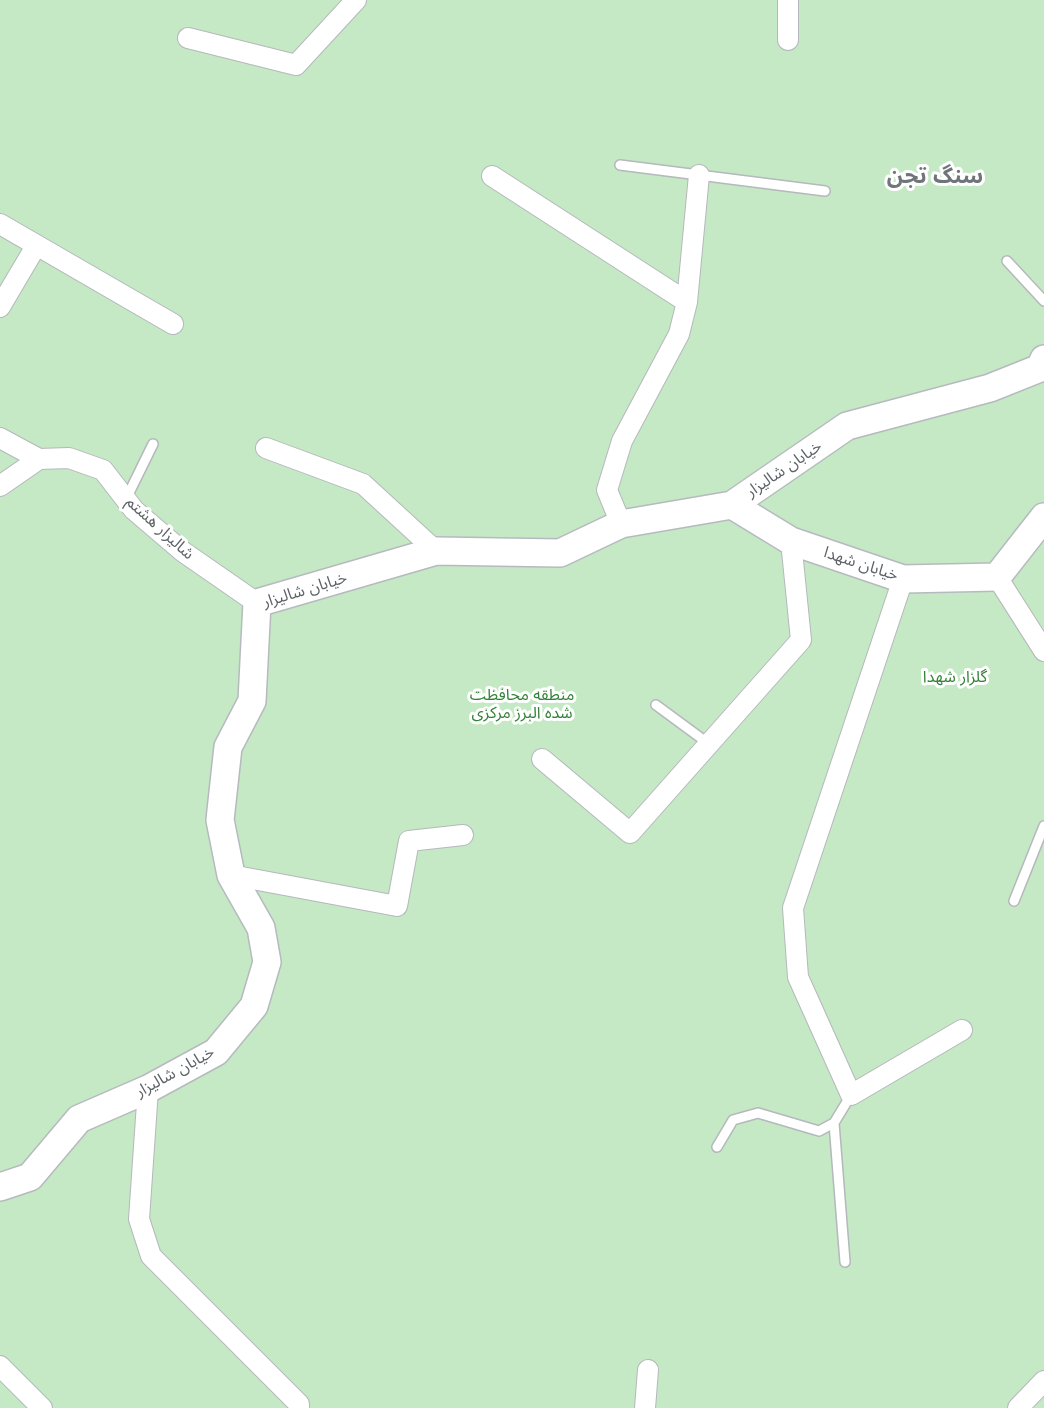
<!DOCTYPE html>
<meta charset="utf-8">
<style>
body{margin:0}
canvas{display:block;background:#f1efe8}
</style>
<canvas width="1044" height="1408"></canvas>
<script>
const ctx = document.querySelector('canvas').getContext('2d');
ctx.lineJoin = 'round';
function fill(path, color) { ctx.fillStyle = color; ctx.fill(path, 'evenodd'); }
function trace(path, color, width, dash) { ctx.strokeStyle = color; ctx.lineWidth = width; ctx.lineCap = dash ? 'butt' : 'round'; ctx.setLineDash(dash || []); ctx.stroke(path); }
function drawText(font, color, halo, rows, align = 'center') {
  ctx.font = font + ' Quicksand,"Noto Sans Arabic",sans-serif'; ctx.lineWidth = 6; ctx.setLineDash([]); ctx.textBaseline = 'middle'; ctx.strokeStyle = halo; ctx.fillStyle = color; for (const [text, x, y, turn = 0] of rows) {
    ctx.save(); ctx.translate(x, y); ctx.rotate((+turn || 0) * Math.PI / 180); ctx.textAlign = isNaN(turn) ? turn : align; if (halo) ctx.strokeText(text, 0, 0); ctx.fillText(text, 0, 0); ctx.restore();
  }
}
const green = new Path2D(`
 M0 0H1044V1408H0Z`);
const lane = new Path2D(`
 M620 165 825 191
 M1007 261 1044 301
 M126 499 153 444
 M656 705 709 744
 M1014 901 1044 826
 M834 1123 845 1262
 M717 1147 733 1120 758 1113 819 1131 834 1123 851 1095`);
const street = new Path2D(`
 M788 0V40
 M188 38 296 65 356 0
 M492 176 687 302
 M0 224 173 324
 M0 307 36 246
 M0 438 39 459
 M266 448 363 484 436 551
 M0 486 39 459 69 458 103 470 134 510 182 551 257 603
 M621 524 607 490 622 441 679 334 687 302 699 175
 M997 577 1044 651
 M903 579 793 908 798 977 851 1095 962 1030
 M542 759 630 833 801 640 791 541
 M231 875 397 906 409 841 463 835
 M148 1089 139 1219 151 1256 299 1404V1408
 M0 1366 42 1408
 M645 1408 648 1370
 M1018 1408 1044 1381`);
const secondary = new Path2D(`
 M732 505 791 541 903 579 997 577 1044 517
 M0 1187 30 1177 79 1119 148 1089 216 1052 254 1006 267 962 261 928 231 875 220 820 228 747 252 701 257 603 436 551 560 553 621 524 732 505 847 426 990 388 1040 368 1044 359`);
const streetNames = [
 ["خیابان شالیزار",784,469,-34],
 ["شالیزار هشتم",160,528,42],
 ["خیابان شهدا",861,564,18],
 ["خیابان شالیزار",305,590,-17],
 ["خیابان شالیزار",175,1072,-29]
];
const parkNames = [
 ["گلزار شهدا",955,677],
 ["منطقه محافظت",522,695],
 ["شده البرز مرکزی",522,713]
];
const districtNames = [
 ["سنگ تجن",935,176]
];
fill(green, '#c5e8c5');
trace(lane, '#b5b8bc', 12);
trace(street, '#b5b8bc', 22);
trace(secondary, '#b6babf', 30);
trace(lane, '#fff', 9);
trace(street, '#fff', 20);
trace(secondary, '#fff', 27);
drawText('16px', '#5f6368', '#fff', streetNames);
drawText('16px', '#348238', '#fff', parkNames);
drawText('bold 22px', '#70757a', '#fff', districtNames);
</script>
